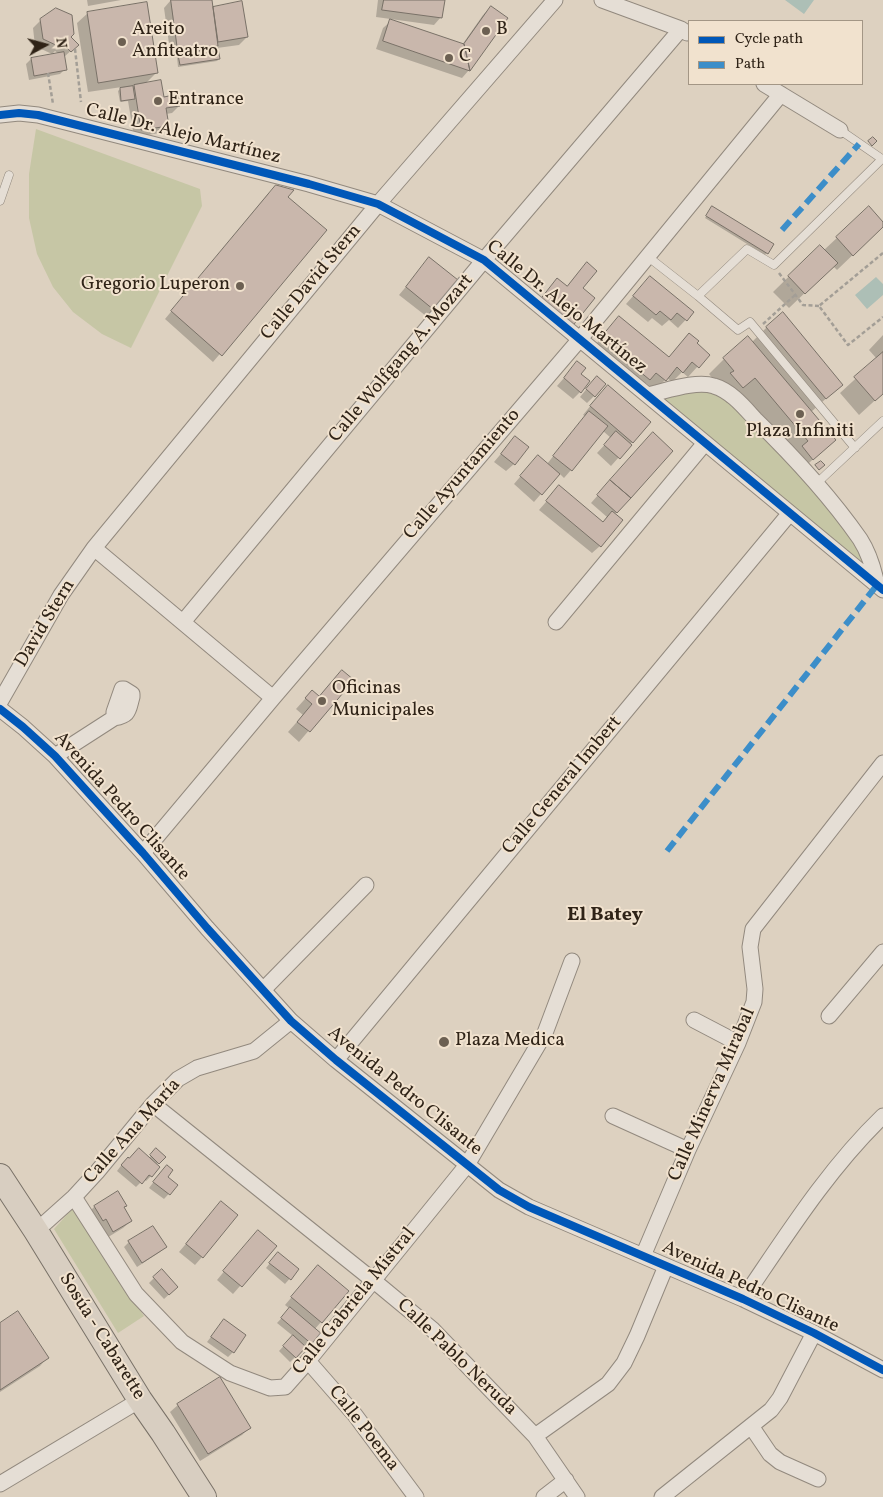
<!DOCTYPE html>
<meta charset="utf-8">
<style>
body{margin:0}
#map{position:relative;width:883px;height:1497px;overflow:hidden;background:#ddd1c0;font-family:Vollkorn,serif}
canvas{display:block}
.legend{position:absolute;left:688px;top:20px;width:175px;height:65px;box-sizing:border-box;background:#f1e2ce;border:1px solid #a39685;margin:0;padding:6px 9px;list-style:none;font-size:15px;color:#2f2317}
.legend li{display:flex;align-items:center;gap:10px;height:25px}
.legend b{width:25px;border:1px solid #a39685}
.north{position:absolute;left:20px;top:20px;width:50px;height:50px;-webkit-text-stroke:4px #f1e2ce;paint-order:stroke;rotate:83deg;font-size:14px;font-weight:700;line-height:20px;text-align:center;color:#2f2317}
.north::after{content:'';display:block;margin:auto;width:18px;height:22px;background:#2f2317;clip-path:polygon(50% 0,100% 100%,50% 72%,0 100%)}
</style>
<div id="map">
<canvas width="883" height="1497"></canvas>
<ul class="legend">
<li><b style="height:6px;background:#0057b8"></b>Cycle path</li>
<li><b style="height:6px;background:#3c8ec9"></b>Path</li>
</ul>
<div class="north">N</div>
</div>
<script>
const ctx = document.querySelector('canvas').getContext('2d');
ctx.lineJoin = 'round';
function fill(path, color) { ctx.fillStyle = color; ctx.fill(path, 'evenodd'); }
function trace(path, color, width, dash) { ctx.strokeStyle = color; ctx.lineWidth = width; ctx.lineCap = dash ? 'butt' : 'round'; ctx.setLineDash(dash || []); ctx.stroke(path); }
function drawText(font, color, halo, rows, align = 'center') {
  ctx.font = font + ' Vollkorn,serif'; ctx.lineWidth = 4; ctx.setLineDash([]); ctx.textBaseline = 'middle'; ctx.strokeStyle = halo; ctx.fillStyle = color; for (const [text, x, y, turn = 0] of rows) {
    ctx.save(); ctx.translate(x, y); ctx.rotate((+turn || 0) * Math.PI / 180); ctx.textAlign = isNaN(turn) ? turn : align; if (halo) ctx.strokeText(text, 0, 0); ctx.fillText(text, 0, 0); ctx.restore();
  }
}
const green = new Path2D(`
 M36 129 200 189 202 206 131 348 102 334 73 312 53 287 37 254 29 218V174Z
 M713 390 731 402 796 469 858 541 872 573 659 400 692 391Z
 M73 1208 144 1316 118 1333 54 1229Z`);
const water = new Path2D(`
 M785 0H814L804 14Z
 M876 277 883 284V295L867 309 855 295Z`);
const shadow = new Path2D(`
 M87 0H121L88 6Z
 M171 0H210L211 8 241 3 247 37 239 45 217 48 219 59 217 61 178 67 177 57 171 58 164 8Z
 M378 0H444L441 17 434 25 376 17Z
 M491 7 469 70 462 78 376 49 383 28 391 21 462 45 483 15Z
 M88 13 156 73 145 84 162 98 179 106 172 113 166 114 167 125 160 133 134 137 128 101 120 102 118 91 122 87 88 92 77 23Z
 M41 20 70 37 77 45 63 58 65 69 60 74 29 80 26 64 31 59 59 54 55 51 52 54 35 46 33 28Z
 M268 194 286 198 325 230 213 362 165 319Z
 M869 208 883 223V226L837 270 833 266 789 308 773 292 820 246 824 250Z
 M711 209 772 244 767 253 765 255 705 218Z
 M429 259 434 309 426 316 399 295Z
 M650 277 692 313 678 328 669 320 662 326 652 318 648 322 626 304Z
 M619 317 668 358 695 344 708 355 688 377 682 372 672 382 667 378 655 390 646 383 639 390 591 350Z
 M767 327 841 385 811 412 834 440 797 474 787 462 739 393 727 403 716 389 719 386 709 374 724 359 752 342Z
 M883 335V393L859 415 840 393 877 359 869 350Z
 M570 371 579 374 580 392 573 399 557 386Z
 M589 386 594 396 587 403 580 397Z
 M600 394 650 422 611 466 597 453 611 438 603 431 571 470 564 478 559 473 534 502 514 484 531 464H547L585 416 583 415Z
 M515 437 514 464 506 471 494 462Z
 M645 442 671 451 614 515 600 546 592 553 539 510 559 487 602 523 607 517 591 503Z
 M342 672 352 680 299 742 288 732 303 715 296 709 312 691 319 697Z
 M156 1150 164 1157 156 1165 151 1176 146 1181 144 1179 136 1187 117 1171 123 1163 149 1158Z
 M162 1171 166 1177 177 1185 164 1199 149 1188Z
 M221 1202 202 1257 195 1265 179 1252Z
 M94 1207 123 1208 131 1221 123 1228 105 1239 87 1214Z
 M251 1239 275 1246 233 1294 217 1280Z
 M129 1242 165 1247 160 1252 137 1267 124 1247Z
 M274 1258 298 1269 285 1284 266 1268Z
 M318 1266 321 1322 314 1330 313 1345 308 1349 305 1347 290 1362 279 1351 293 1336 277 1323 290 1309 285 1305Z
 M162 1270 177 1287 164 1299 149 1283Z
 M224 1320 233 1352 228 1357 207 1342Z
 M0 1325 47 1358 40 1366 0 1392Z
 M178 1405 249 1428 242 1435 200 1461 170 1412Z`);
const building = new Path2D(`
 M171 0H212L218 46 178 51Z
 M384 0H445L442 18 382 10Z
 M242 1 248 37 218 42 213 7Z
 M147 2 158 73 98 83 87 12Z
 M491 6 508 18 470 71 464 44Z
 M56 8 72 15 74 34 71 37 79 45 71 52 63 44 60 47 43 39 40 19Z
 M390 19 464 44 470 71 383 41Z
 M218 48 220 59 180 65 178 55Z
 M64 52 67 70 34 76 31 58Z
 M161 80 164 97 178 94 180 106 166 108 169 126 141 130 134 85Z
 M133 86 135 99 121 101 120 88Z
 M873 137 877 141 872 146 868 141Z
 M276 185 294 190 288 197 327 230 222 356 171 311Z
 M712 206 774 244 768 254 706 216Z
 M869 206 883 222V227L853 256 836 237Z
 M820 245 838 263 805 294 788 276Z
 M429 257 458 280 434 310 406 287Z
 M587 262 597 271 583 288 595 298 571 328 539 301 557 278 567 286Z
 M650 276 694 312 687 321 677 313 671 320 660 311 656 315 633 296Z
 M783 312 843 385 826 399 766 327Z
 M619 316 669 357 689 333 699 341 697 343 710 355 699 368 692 362 683 373 677 367 666 381 656 373 650 380 600 339Z
 M748 336 836 440 813 460 802 446 808 441 755 378 743 388 730 373 734 371 723 358Z
 M883 352V394L875 401 854 377Z
 M577 361 586 368 581 374 590 381 581 393 564 378Z
 M597 376 606 384 595 397 586 389Z
 M608 385 651 422 633 443 590 406Z
 M589 411 608 426 572 471 553 456Z
 M616 431 632 445 620 459 604 445Z
 M653 432 673 451 631 498 610 480Z
 M515 436 529 447 515 465 501 454Z
 M538 455 560 474 542 495 520 476Z
 M821 461 825 465 819 470 815 465Z
 M610 480 631 498 617 513 597 495Z
 M559 485 603 522 612 511 623 520 601 547 546 501Z
 M342 670 354 680 310 732 297 722 312 704 305 698 312 690 319 696Z
 M139 1148 160 1167 152 1177 149 1175 142 1184 121 1165 128 1157 129 1158Z
 M156 1148 166 1157 159 1164 150 1155Z
 M167 1165 173 1170 168 1177 178 1185 170 1195 153 1182Z
 M118 1191 127 1206 124 1207 132 1221 113 1232 106 1219 103 1221 94 1206Z
 M221 1201 238 1215 203 1258 186 1244Z
 M153 1226 167 1247 142 1263 128 1241Z
 M258 1230 277 1246 242 1287 223 1271Z
 M278 1252 299 1269 291 1280 269 1263Z
 M318 1265 349 1291 322 1323 291 1297Z
 M162 1269 178 1287 169 1295 153 1277Z
 M290 1307 323 1335 314 1346 281 1318Z
 M18 1311 49 1358 0 1390V1323Z
 M224 1319 246 1335 234 1353 211 1337Z
 M293 1335 306 1347 296 1358 283 1346Z
 M220 1377 251 1428 208 1454 177 1404Z`);
const path = new Path2D(`
 M75 49 81 102
 M48 73 53 104
 M883 253 819 306 848 345 883 317
 M779 273 803 305 819 306
 M763 324 795 295`);
const lane = new Path2D(`
 M840 130 882 159 774 265 747 249 698 296 738 330 750 322 855 448
 M0 201 9 175
 M647 256 698 296
 M816 484 883 421`);
const street = new Path2D(`
 M602 0 681 29 687 33
 M764 84 840 130
 M0 115 19 113 38 115 309 184 378 204 484 260 883 590
 M647 395C666 391 696 380 714 386 731 391 744 407 755 419 793 456 830 496 860 539 869 553 874 570 877 585
 M94 548 273 698
 M183 622 484 260 681 29
 M556 622 705 443
 M0 702 61 595 94 548 378 204 555 0
 M0 709 23 727 55 756 143 853 207 928 291 1021 336 1060 499 1190 529 1207 743 1299 814 1333 883 1370
 M55 756 114 718V712L122 689H124L132 694V697C128 711 130 715 114 718
 M143 853 273 698 580 339 781 94
 M263 990 366 885
 M829 1016 883 952
 M694 1020 738 1043
 M336 1060 790 513
 M153 1104 374 1281 432 1329 535 1436 577 1497
 M613 1116 688 1150
 M74 1197 136 1294 182 1342 230 1373 270 1388 285 1387 308 1361 467 1165 545 1033 572 961
 M36 1231 74 1197 97 1172 153 1104 178 1079 197 1068 254 1051 291 1021
 M643 1256 688 1150 738 1043 754 1002 755 989 750 947 753 929 883 763
 M743 1299C786 1236 828 1169 883 1116
 M308 1361 355 1415 416 1497
 M751 1426 770 1454 780 1462 818 1479
 M535 1436 608 1384 624 1363 637 1336 666 1266
 M0 1484 140 1400
 M544 1497 566 1480
 M662 1497 771 1410 780 1398 814 1333`);
const primary = new Path2D(`
 M0 1176 36 1231 140 1400 163 1433 204 1497`);
const quiet = new Path2D(`
 M782 230 859 144
 M667 851 877 585`);
const cycleway = new Path2D(`
 M0 115 19 113 38 115 309 184 378 204 484 260 883 590
 M0 709 23 727 55 756 143 853 207 928 291 1021 336 1060 499 1190 529 1207 743 1299 814 1333 883 1370`);
const markers = [
 [486,31,5,"#6c6052"],
 [122,42,5,"#6c6052"],
 [449,58,5,"#6c6052"],
 [158,101,5,"#6c6052"],
 [240,286,5,"#6c6052"],
 [800,414,5,"#6c6052"],
 [322,701,5,"#6c6052"],
 [444,1042,6,"#6c6052"]
];
const poiNames = [
 ["Areito",132,31],
 ["Anfiteatro",132,53],
 ["B",496,31],
 ["C",459,58],
 ["Entrance",168,101],
 ["Gregorio Luperon",230,286,"right"],
 ["Plaza Infiniti",800,433,"center"],
 ["Oficinas",332,690],
 ["Municipales",332,712],
 ["Plaza Medica",455,1042]
];
const streetNames = [
 ["Calle Dr. Alejo Martínez",183,135,14],
 ["Calle David Stern",312,283,-50],
 ["Calle Dr. Alejo Martínez",566,308,39],
 ["Calle Wolfgang A. Mozart",402,359,-50],
 ["Calle Ayuntamiento",463,475,-49],
 ["David Stern",46,624,-59],
 ["Calle General Imbert",563,786,-50],
 ["Avenida Pedro Clisante",121,807,48],
 ["Avenida Pedro Clisante",404,1092,39],
 ["Calle Minerva Mirabal",713,1095,-66],
 ["Calle Ana María",133,1132,-48],
 ["Avenida Pedro Clisante",750,1288,25],
 ["Calle Gabriela Mistral",355,1302,-51],
 ["Sosúa - Cabarette",101,1337,58],
 ["Calle Pablo Neruda",456,1358,44],
 ["Calle Poema",363,1429,52]
];
const neighbourhoodNames = [
 ["El Batey",605,916]
];
fill(green, '#c6c6a5');
fill(water, '#adbfb6');
fill(shadow, '#0003');
fill(building, '#c9b7ac');
trace(building, '#797167', 1);
trace(lane, '#92897e', 9);
trace(street, '#92897e', 17);
trace(primary, '#797167', 26);
trace(path, '#a39e96', 2.5, [4, 2.5]);
trace(lane, '#e5ded5', 8);
trace(street, '#e5ded5', 15);
trace(primary, '#d8cec1', 24);
trace(quiet, '#3c8ec9', 6, [12, 6]);
trace(cycleway, '#0057b8', 8);
for (const [x, y, r, color] of markers) { const dot = new Path2D(); dot.arc(x, y, r, 0, 2 * Math.PI); ctx.fillStyle = color; ctx.fill(dot); trace(dot, '#f1e2ce', 2); }
drawText('19px', '#2f2317', '#f1e2ce', poiNames, 'left');
drawText('19px', '#2f2317', '#f1e2ce', streetNames);
drawText('bold 20px', '#2f2317', '#f1e2ce', neighbourhoodNames);
</script>
